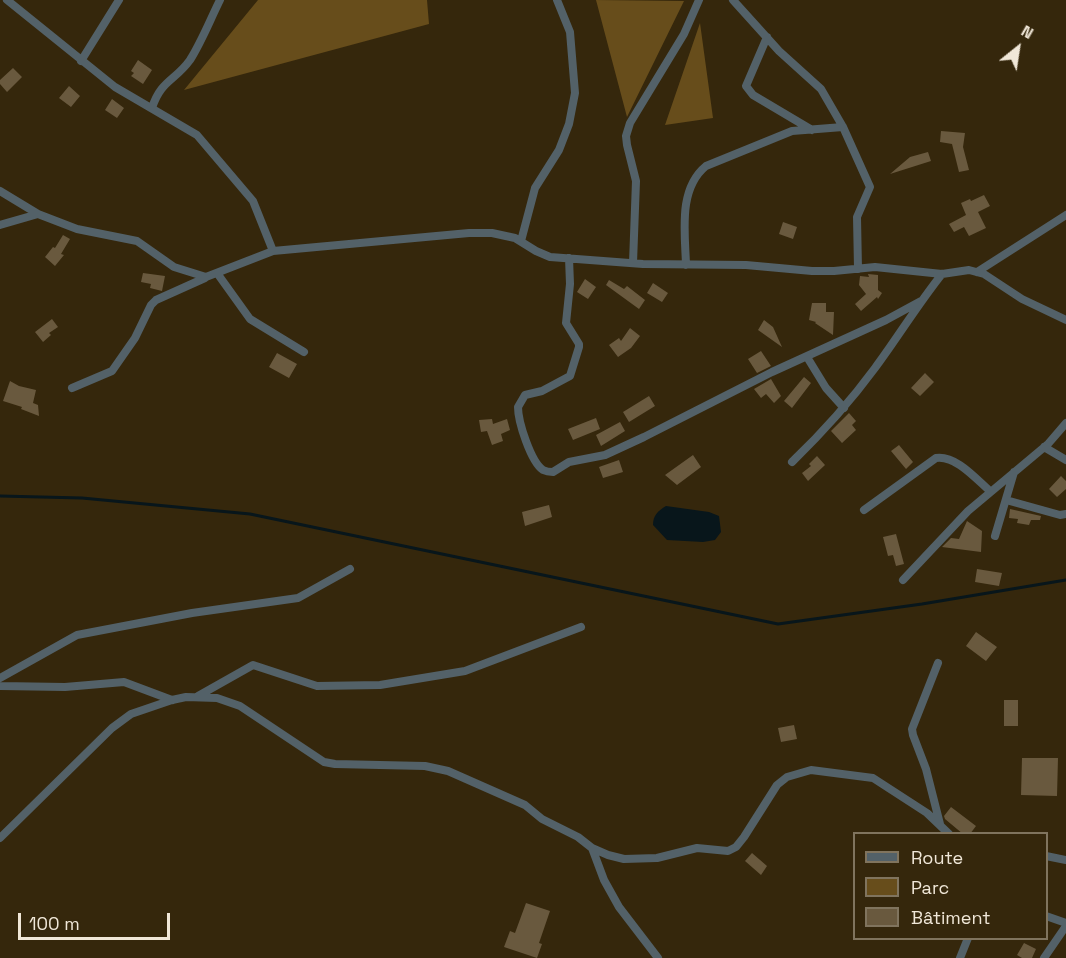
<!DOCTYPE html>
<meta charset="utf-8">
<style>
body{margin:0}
#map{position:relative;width:1066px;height:958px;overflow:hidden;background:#35270c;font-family:"Space Grotesk",sans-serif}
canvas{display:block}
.legend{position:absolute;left:853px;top:832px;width:195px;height:108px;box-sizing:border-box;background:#35270c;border:2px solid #80745e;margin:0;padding:8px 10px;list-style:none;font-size:18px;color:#f0e7d8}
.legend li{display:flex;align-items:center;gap:12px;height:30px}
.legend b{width:30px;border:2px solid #80745e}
.north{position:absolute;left:988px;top:18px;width:60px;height:60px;-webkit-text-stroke:4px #35270c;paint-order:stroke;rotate:30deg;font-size:16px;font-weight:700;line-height:24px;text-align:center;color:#f0e7d8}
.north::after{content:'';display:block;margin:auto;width:21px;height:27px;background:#f0e7d8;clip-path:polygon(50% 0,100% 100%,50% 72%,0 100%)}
.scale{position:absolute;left:18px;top:913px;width:152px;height:27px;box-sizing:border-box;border:3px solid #f0e7d8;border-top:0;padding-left:8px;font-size:18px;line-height:21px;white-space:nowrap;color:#f0e7d8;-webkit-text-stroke:4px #35270c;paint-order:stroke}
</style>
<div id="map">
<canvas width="1066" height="958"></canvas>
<ul class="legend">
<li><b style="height:8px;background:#536168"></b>Route</li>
<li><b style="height:16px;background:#674d1b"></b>Parc</li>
<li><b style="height:16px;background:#69593e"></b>Bâtiment</li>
</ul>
<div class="north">N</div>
<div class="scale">100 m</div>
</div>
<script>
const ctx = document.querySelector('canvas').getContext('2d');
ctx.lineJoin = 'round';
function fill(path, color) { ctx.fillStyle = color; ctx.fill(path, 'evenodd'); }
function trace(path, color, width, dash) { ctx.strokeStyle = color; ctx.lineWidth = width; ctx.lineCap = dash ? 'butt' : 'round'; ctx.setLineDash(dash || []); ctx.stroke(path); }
const green = new Path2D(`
 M258 0H427L429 24 184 90Z
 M596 0 684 1 627 117Z
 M700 23 713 118 665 125Z`);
const water = new Path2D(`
 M666 506 709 512 719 516 721 532 715 540 703 542 667 540 653 525C653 515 658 511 666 506Z`);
const stream = new Path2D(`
 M0 496 82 498 250 514 778 624 922 604 1066 580`);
const building = new Path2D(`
 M138 60 152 70 143 84 131 76 134 73 131 71Z
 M13 68 22 77 7 92 0 84V80Z
 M69 86 80 96 71 107 59 98Z
 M112 99 124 108 117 118 105 110Z
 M941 131 965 133 963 147 969 170 959 172 952 144 940 142Z
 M928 152 931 161 890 174 910 157Z
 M984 195 990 206 978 212 986 228 969 236 964 227 954 232 949 224 966 215 961 203 970 199 971 201Z
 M783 222 797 227 793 239 779 234Z
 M63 235 70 239 61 254 64 255 55 266 45 257 53 247 55 248Z
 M143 273 165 276 162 291 150 288 151 284 141 282Z
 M868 274 878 275V290L882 293 878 299 877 297 861 311 855 304 866 294 859 285 860 276 869 277Z
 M585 279 596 287 588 299 577 292Z
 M609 280 624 289 627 286 645 300 639 309 606 285Z
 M653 283 668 293 662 302 647 293Z
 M812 303H826V312H834L833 335 815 323 816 322 809 320Z
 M52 319 58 327 49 333 51 335 43 342 35 332Z
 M764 320 773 327 782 347 758 330Z
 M630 328 640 336 631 348 618 357 609 345 619 338 621 341Z
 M761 351 771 366 757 373 748 359Z
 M277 353 297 364 289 378 269 367Z
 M925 373 934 382 920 396 911 388Z
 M804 377 811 383 792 408 784 401Z
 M771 379 781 396 774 403 766 394 761 398 754 389Z
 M10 381 19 386 36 390 33 403 38 405 39 416 21 409 22 407 3 401Z
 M649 396 655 406 629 422 623 412Z
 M849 413 856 421 852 425 856 430 842 443 831 431Z
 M596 418 600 429 573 440 568 429Z
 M492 419 493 424 507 419 510 430 501 434 503 441 492 445 487 431 481 432 479 420Z
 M620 422 625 431 601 446 596 435Z
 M899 445 913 462 906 469 891 451Z
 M693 455 701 467 677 485 665 475Z
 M817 456 825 465 808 481 802 473 811 466 809 464Z
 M619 460 623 472 603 478 599 467Z
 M1061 476 1066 481V489L1057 497 1049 489Z
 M549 505 552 517 525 526 522 512Z
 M1010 509 1041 516 1040 520H1031L1029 525 1017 523 1018 519 1009 518Z
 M967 521 982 531 981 552 942 547 951 538 959 539Z
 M896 534 904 564 896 566 893 555 888 556 883 537Z
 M977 569 1002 573 999 586 975 582Z
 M976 632 997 647 986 661 966 646Z
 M1004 700H1018V726H1004Z
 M794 725 797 739 781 742 778 728Z
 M1022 758H1058L1057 796 1021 795Z
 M951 807 976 826 970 834H963L945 819 944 816Z
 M752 853 767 866 761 875 745 861Z
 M526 903 550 911 539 943 542 944 537 958 504 947 510 931 515 933Z
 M1024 943 1036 949 1032 958H1022L1017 955Z`);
const minor = new Path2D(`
 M7 0 115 87 197 135 253 201 273 251 469 233H492L515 238 536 251 550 257 643 264 746 265 812 271H834L875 267 942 274 969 270 984 274 1022 299 1066 320
 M733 0 779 51 821 89 843 127 870 187 857 217 858 269
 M767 37 746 86 753 95 812 130
 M81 61 119 0
 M152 108C161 80 175 81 190 60 202 41 210 20 220 0
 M0 191 38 214
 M0 225 38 214 77 229 137 241 174 267 206 277 273 251
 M521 241 535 188 559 150 569 124 575 93 570 32 557 0
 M569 258 570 284 566 323 579 344V347L570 376 542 391 525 395 518 407C518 422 531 462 543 470 545 471 551 472 553 472L569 462 605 455 644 437 772 372 886 320 921 301
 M633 263 636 181 627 145 626 136 630 123 684 34 699 0
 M686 265C685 232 678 189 706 166L792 131 843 127
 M977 272 1066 215
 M217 273 250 319 304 352
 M807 357 826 388 844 408
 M72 388 112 371 135 338 151 305 156 300 205 278
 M1044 447 1066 460
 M792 462C822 433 850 402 875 368 898 337 918 304 942 274
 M1006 500 1060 515 1066 514
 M864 510 936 458C956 455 976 479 990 491
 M995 536 1014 472
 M903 580 968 511 1048 444 1066 423
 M938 663 912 729 913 735 926 769 940 824
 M0 678 77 635 192 613 298 598 350 569
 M0 686 65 687 124 682 172 700
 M198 696 253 665 317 686 380 685 465 671 581 627
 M0 838 112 728 131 714 172 700 186 697 217 698 240 706 324 762 335 764 425 766 448 771 525 805 542 819 578 837 592 848 608 855 624 859 657 858 697 848 728 851 736 847 744 837 777 785 787 777 811 770 873 778 927 813 949 834
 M592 848 604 880 619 907 658 958
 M1046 856 1066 860
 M1046 916 1066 923
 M960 958 968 938
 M1044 958 1066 926`);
fill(green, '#674d1b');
fill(water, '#08161b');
trace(stream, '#08161b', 3);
fill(building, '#69593e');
trace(minor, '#536168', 8);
</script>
